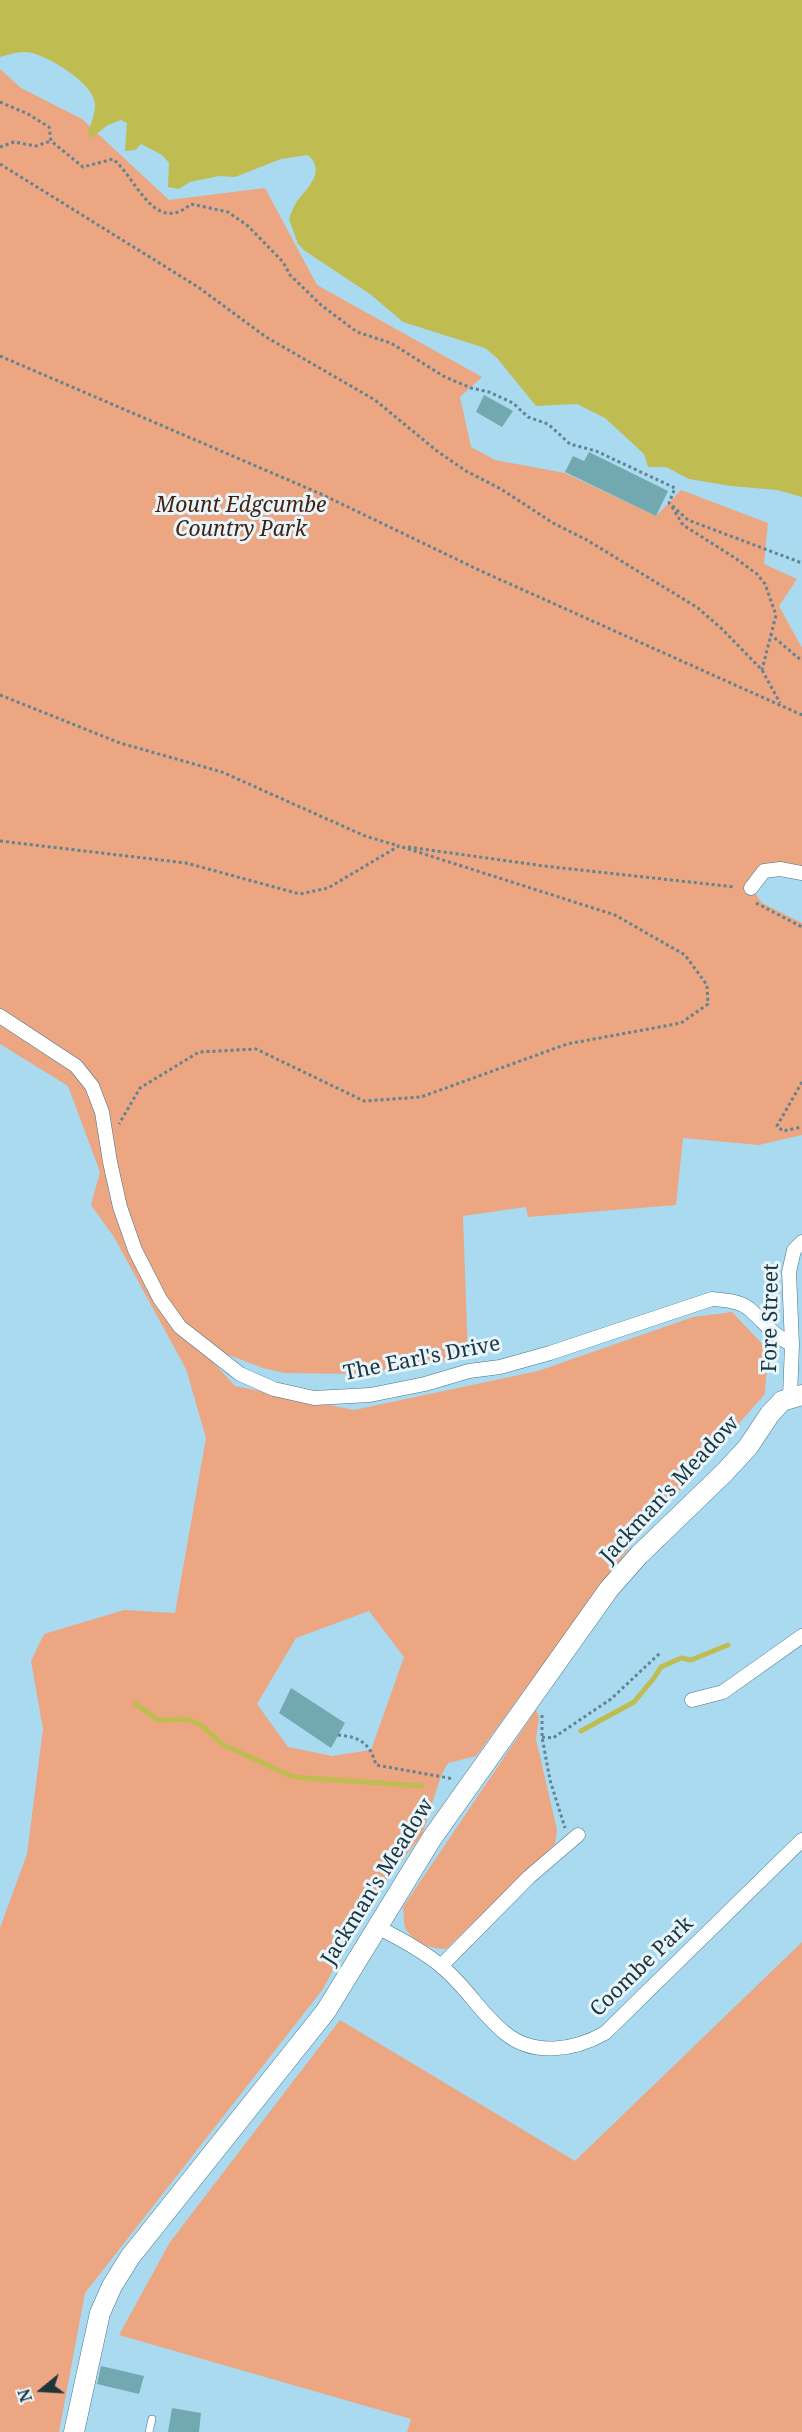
<!DOCTYPE html>
<style>
body{margin:0}
#map{position:relative;width:802px;height:2432px;overflow:hidden;background:#aadaf0;font-family:"Noto Serif",serif}
canvas{display:block}
.north{position:absolute;left:12px;top:2360px;width:60px;height:60px;-webkit-text-stroke:4px #e7f5fc;paint-order:stroke;rotate:252deg;font-size:16px;font-weight:700;line-height:24px;text-align:center;color:#20343c}
.north::after{content:'';display:block;margin:auto;width:21px;height:27px;background:#20343c;clip-path:polygon(50% 0,100% 100%,50% 72%,0 100%)}
</style>
<div id="map">
<canvas width="802" height="2432"></canvas>
<div class="north">N</div>
</div>
<script>
const ctx = document.querySelector('canvas').getContext('2d');
ctx.lineJoin = 'round';
function fill(path, color) { ctx.fillStyle = color; ctx.fill(path, 'evenodd'); }
function trace(path, color, width, dash) { ctx.strokeStyle = color; ctx.lineWidth = width; ctx.lineCap = dash ? 'butt' : 'round'; ctx.setLineDash(dash || []); ctx.stroke(path); }
function drawText(font, color, halo, rows, align = 'center') {
  ctx.font = font + ' "Noto Serif",serif'; ctx.lineWidth = 6; ctx.setLineDash([]); ctx.textBaseline = 'middle'; ctx.strokeStyle = halo; ctx.fillStyle = color; for (const [text, x, y, turn = 0] of rows) {
    ctx.save(); ctx.translate(x, y); ctx.rotate((+turn || 0) * Math.PI / 180); ctx.textAlign = isNaN(turn) ? turn : align; if (halo) ctx.strokeText(text, 0, 0); ctx.fillText(text, 0, 0); ctx.restore();
  }
}
const green = new Path2D(`
 M0 69 21 88 82 119 169 200 265 188 317 285 482 377 460 397 471 447 495 460 565 473 656 516 681 490 768 523 764 564 797 579 779 606 802 648V873L780 869 751 888 762 903 802 923V1135L759 1145 683 1138 676 1205 528 1217 526 1207 463 1216 468 1358 358 1374 284 1373 263 1368 229 1355 212 1361 235 1386 354 1410 538 1371 693 1317 732 1312 768 1350 765 1394 634 1541 476 1756 448 1763 441 1776 422 1835 369 1902 323 1989 85 2293 59 2432H0V1928L27 1854 43 1729 31 1661 44 1634 124 1610 175 1613 206 1438 186 1369 114 1237 91 1205 100 1172 68 1086 0 1044ZM369 1611 404 1657 371 1750 332 1756 288 1747 257 1704 296 1638Z
 M536 1710 539 1717 536 1739 557 1830 555 1844 446 1949C432 1949 416 1944 407 1931 403 1926 404 1914 403 1907Z
 M802 1942V2432H407L411 2419 119 2335 170 2242 340 2020 575 2161Z`);
const water = new Path2D(`
 M0 0H802V497L777 490 731 486 689 479 666 467H648L644 454 605 418 577 404 536 406 497 358 485 348 403 322 370 294 305 251 298 244 289 219C291 213 294 206 297 201 308 188 326 171 308 155L281 159 235 177 219 176 190 182 179 189 168 187 169 163 162 155 141 144 135 150 125 151 127 123 121 120 108 125 91 138 88 132C91 124 95 114 95 105 95 84 51 58 32 53 21 50 11 54 0 57Z`);
const stream = new Path2D(`
 M136 1704 158 1720 187 1719 201 1725 222 1744 293 1777 422 1786
 M581 1731 634 1702 654 1678 661 1667 681 1658 691 1660 728 1645`);
const building = new Path2D(`
 M484 395 513 411 502 427 476 412Z
 M589 452 668 491 656 516 565 472 573 456 584 461Z
 M291 1688 345 1723 331 1748 279 1713Z
 M101 2366 144 2376 139 2394 97 2384Z
 M172 2408 201 2413 199 2432H168Z`);
const path = new Path2D(`
 M0 102 28 114 49 127 51 141 83 167 113 159C136 177 154 236 191 204L228 212 248 226 283 262 290 275 321 305 357 332 391 343 443 376 471 388 489 392 513 403 528 417 548 424 570 444 596 451 675 488 669 503 688 520 802 563
 M0 147 14 142 36 146 51 141
 M0 164 198 287 266 337 375 400 437 451 466 471 501 489 553 523 587 540 698 608 722 629 762 670 780 703
 M0 356 321 494 481 571 802 715
 M672 507 683 525 735 558 757 574 765 584 776 615 762 670
 M770 634 802 661
 M0 695 120 743 222 772 365 836 399 846
 M0 841 186 863 300 894 328 888 399 846 615 915 685 955 707 985 708 1004 681 1023 567 1044 421 1097 364 1101 256 1049 199 1052 140 1088 119 1124
 M408 847 544 866 735 887
 M756 903 802 927
 M802 1082 777 1126 783 1131 802 1127
 M542 1715V1737L550 1780 565 1828
 M338 1735C360 1737 370 1743 376 1765L454 1779
 M542 1737 553 1738 611 1699 660 1653`);
const lane = new Path2D(`
 M149 2432 152 2419`);
const street = new Path2D(`
 M751 888 764 871 780 869 802 873
 M0 1016 76 1066 92 1086 102 1112 110 1162 120 1207 135 1250 160 1299 180 1327 240 1374 274 1389 314 1398 370 1395 425 1384 469 1371 500 1367 550 1353 712 1299C724 1300 739 1301 748 1308 766 1323 770 1333 792 1345
 M790 1397 792 1345 789 1272 794 1250 802 1242
 M692 1700 723 1692 802 1636
 M377 1927C399 1938 422 1950 441 1966 465 1985 481 2014 505 2033 534 2057 575 2050 605 2033L802 1840
 M441 1966 529 1877 578 1835`);
const secondary = new Path2D(`
 M74 2432 100 2313 112 2286 130 2257 326 2011 432 1838 609 1589 639 1555 724 1473 748 1447 770 1414 782 1401 802 1395`);
const parkNames = [
 ["Mount Edgcumbe",241,506],
 ["Country Park",241,530]
];
const streetNames = [
 ["Fore Street",771,1318,-89],
 ["The Earl's Drive",422,1359,-11],
 ["Jackman's Meadow",670,1490,-47],
 ["Jackman's Meadow",378,1882,-58],
 ["Coombe Park",642,1967,-44]
];
fill(green, '#eca682');
fill(water, '#bfbc51');
trace(stream, '#bfbc51', 5);
fill(building, '#72a9b1');
trace(lane, '#477488', 8);
trace(street, '#477488', 15);
trace(secondary, '#477488', 21);
trace(path, '#628392', 3, [3, 3]);
trace(lane, '#fff', 7);
trace(street, '#fff', 14);
trace(secondary, '#fff', 20);
drawText('italic 21px', '#46220e', '#e7f5fc', parkNames);
drawText('21px', '#20343c', '#e7f5fc', streetNames);
</script>
